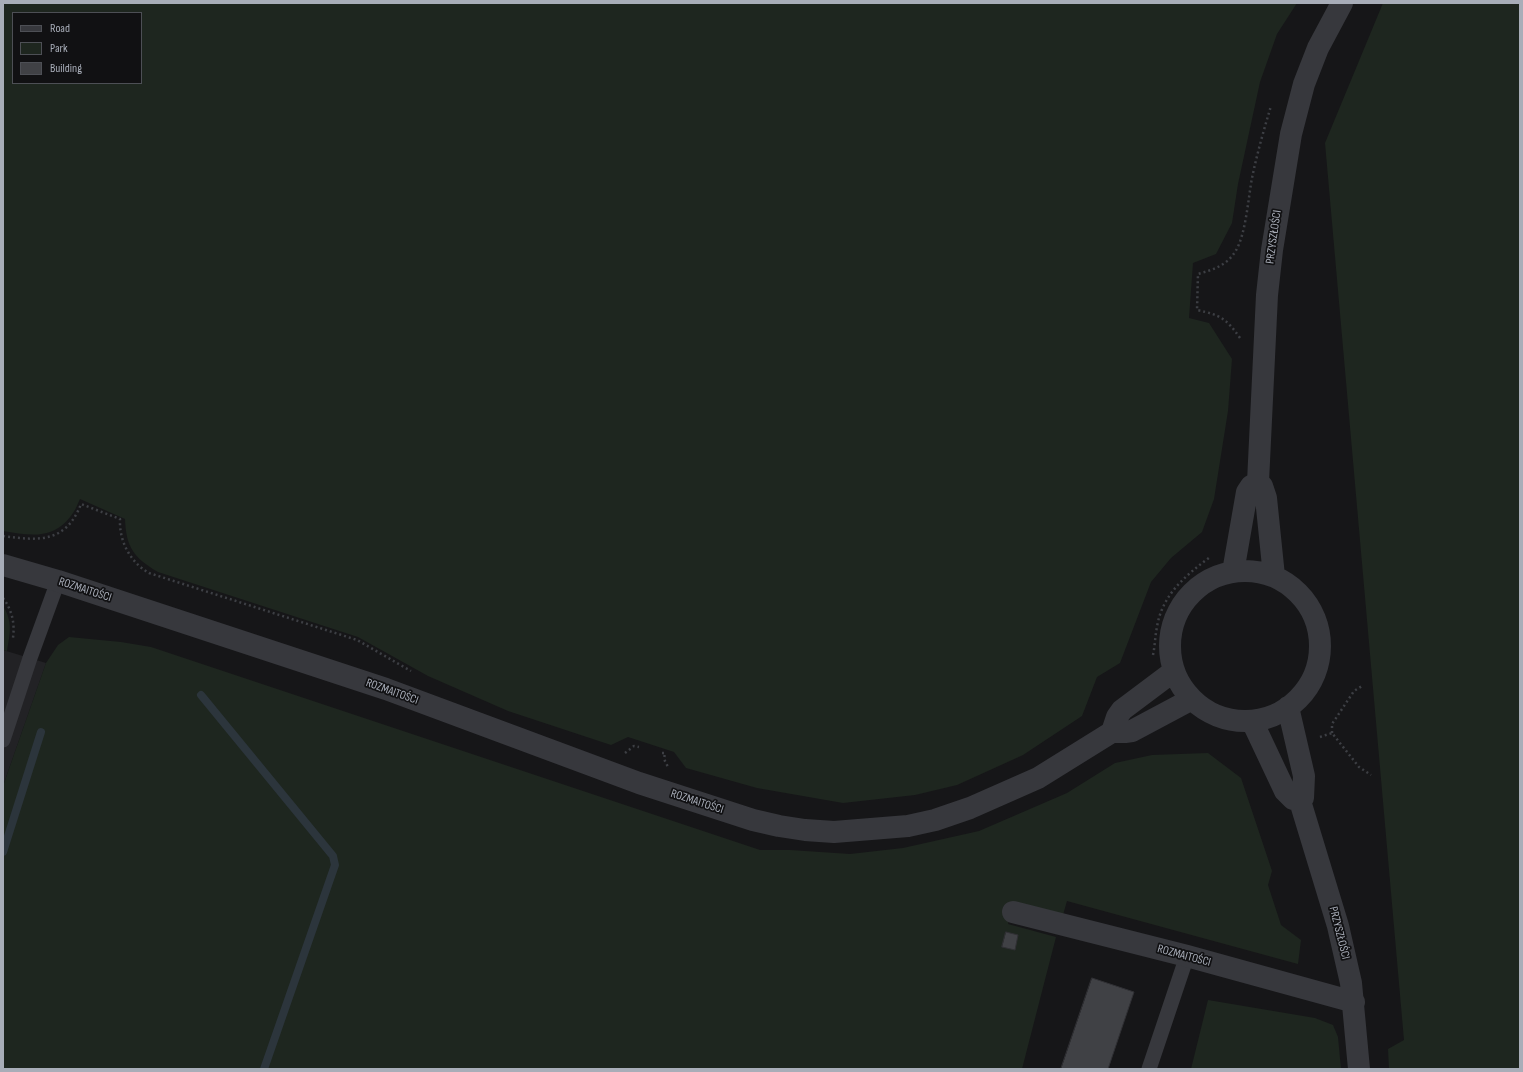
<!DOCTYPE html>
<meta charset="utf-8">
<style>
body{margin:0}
#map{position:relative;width:1523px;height:1072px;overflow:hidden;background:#161618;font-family:"Sofia Sans Condensed",sans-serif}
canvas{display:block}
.frame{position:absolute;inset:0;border:4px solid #a8adb8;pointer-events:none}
.legend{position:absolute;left:12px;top:12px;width:130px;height:72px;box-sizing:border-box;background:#111113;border:1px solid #4d4f55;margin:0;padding:5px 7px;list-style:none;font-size:12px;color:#a8adb8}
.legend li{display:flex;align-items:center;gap:8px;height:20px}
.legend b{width:20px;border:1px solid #4d4f55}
</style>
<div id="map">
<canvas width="1523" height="1072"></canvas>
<div class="frame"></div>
<ul class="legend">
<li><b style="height:5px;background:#37383d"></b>Road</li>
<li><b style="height:11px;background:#1e261f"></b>Park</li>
<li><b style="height:11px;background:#404145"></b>Building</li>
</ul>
</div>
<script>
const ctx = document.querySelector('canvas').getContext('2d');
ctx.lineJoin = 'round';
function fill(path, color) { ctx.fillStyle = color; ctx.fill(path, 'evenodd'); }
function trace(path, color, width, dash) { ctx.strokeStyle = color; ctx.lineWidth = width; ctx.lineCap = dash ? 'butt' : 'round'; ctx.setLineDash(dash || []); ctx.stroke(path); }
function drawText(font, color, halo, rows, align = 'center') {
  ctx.font = font + ' "Sofia Sans Condensed",sans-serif'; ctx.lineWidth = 3.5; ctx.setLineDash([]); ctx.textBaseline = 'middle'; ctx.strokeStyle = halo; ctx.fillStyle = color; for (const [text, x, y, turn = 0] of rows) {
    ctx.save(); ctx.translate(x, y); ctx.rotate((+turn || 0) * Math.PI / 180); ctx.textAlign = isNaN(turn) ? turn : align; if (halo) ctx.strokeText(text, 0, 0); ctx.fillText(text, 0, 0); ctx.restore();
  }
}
const built = new Path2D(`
 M3 650 46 663 3 786Z`);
const green = new Path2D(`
 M3 3H1297L1277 34 1260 82 1238 184 1232 223 1216 254 1193 263 1189 318 1209 323 1232 359 1228 411 1214 499 1202 532 1171 558 1151 582 1120 663 1097 677 1082 716 1023 755 957 785 915 795 843 803 757 788 686 768 674 752 628 737 611 745 508 711 428 676 358 637 158 572C134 558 126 547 125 519L80 499C78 503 76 509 73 513 55 540 31 536 3 531ZM13 13H141V83H13Z
 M1383 3H1520V1069H1389L1388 1049 1404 1040 1325 143Z
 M3 606C13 622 10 633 7 651L3 650Z
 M69 637 121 642 151 647 760 850H790L850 854 903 848 979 831 1067 793 1115 763 1152 755 1208 753 1241 778 1272 871 1268 885 1281 925 1301 940 1298 964 1067 901 1063 915 1014 902 1008 924 1056 937 1022 1069H3V786L46 663 58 645Z
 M1208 1000 1315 1018 1333 1025 1338 1037 1341 1069H1191Z`);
const stream = new Path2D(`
 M201 695 333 856 335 865 264 1069
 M3 852 41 732`);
const building = new Path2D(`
 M1006 932 1018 935 1015 950 1002 947Z
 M1092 978 1134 992 1108 1069H1061Z`);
const path = new Path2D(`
 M1240 338C1226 318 1220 315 1197 310L1198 274C1212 270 1226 266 1235 252 1246 235 1248 199 1252 178 1257 154 1264 129 1271 106
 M3 536C39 541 66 543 81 504L120 519C119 541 130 562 149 573L357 640 411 671
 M3 598C12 610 15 623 13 638
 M1153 655C1155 646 1155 636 1157 627 1162 595 1185 576 1210 557
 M1332 733V724L1354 691 1362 686
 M1320 737 1332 733 1359 767 1371 775
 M625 753 634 746 639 747
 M662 753H665L664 759 668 767`);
const lane = new Path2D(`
 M3 740 30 658 58 581
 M1149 1069 1187 956`);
const street = new Path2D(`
 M3 565 58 581 386 689 639 783 753 820 779 826 805 830 834 832 908 826 935 820 970 808 1038 778 1112 732H1125L1132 731 1192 699
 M1170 646a75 75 0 1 1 150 0a75 75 0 1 1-150 0Z
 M1233 572 1247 492 1251 486 1258 482
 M1274 576 1266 498 1262 486 1258 482 1267 295 1272 250 1291 134 1304 84 1318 48 1342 3
 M1288 707 1304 776 1303 798 1300 801
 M1252 721 1285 791 1293 799 1300 801
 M1112 732 1117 717 1122 710 1174 671
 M1300 801 1338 926 1351 983 1359 1069
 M1013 912 1187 956 1354 1002`);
const streetNames = [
 ["PRZYSZŁOŚCI",1274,237,-82],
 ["ROZMAITOŚCI",85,590,18],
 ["ROZMAITOŚCI",392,692,20],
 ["ROZMAITOŚCI",697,802,18],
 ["PRZYSZŁOŚCI",1339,933,76],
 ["ROZMAITOŚCI",1184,956,15]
];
fill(built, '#222225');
fill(green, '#1e261f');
trace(stream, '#2c353c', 8);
fill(building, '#404145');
trace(building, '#303034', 1);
trace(path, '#3d3f44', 2.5, [2, 3]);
trace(lane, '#37383d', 15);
trace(street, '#37383d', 22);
drawText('12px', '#a8adb8', '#111113', streetNames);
</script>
